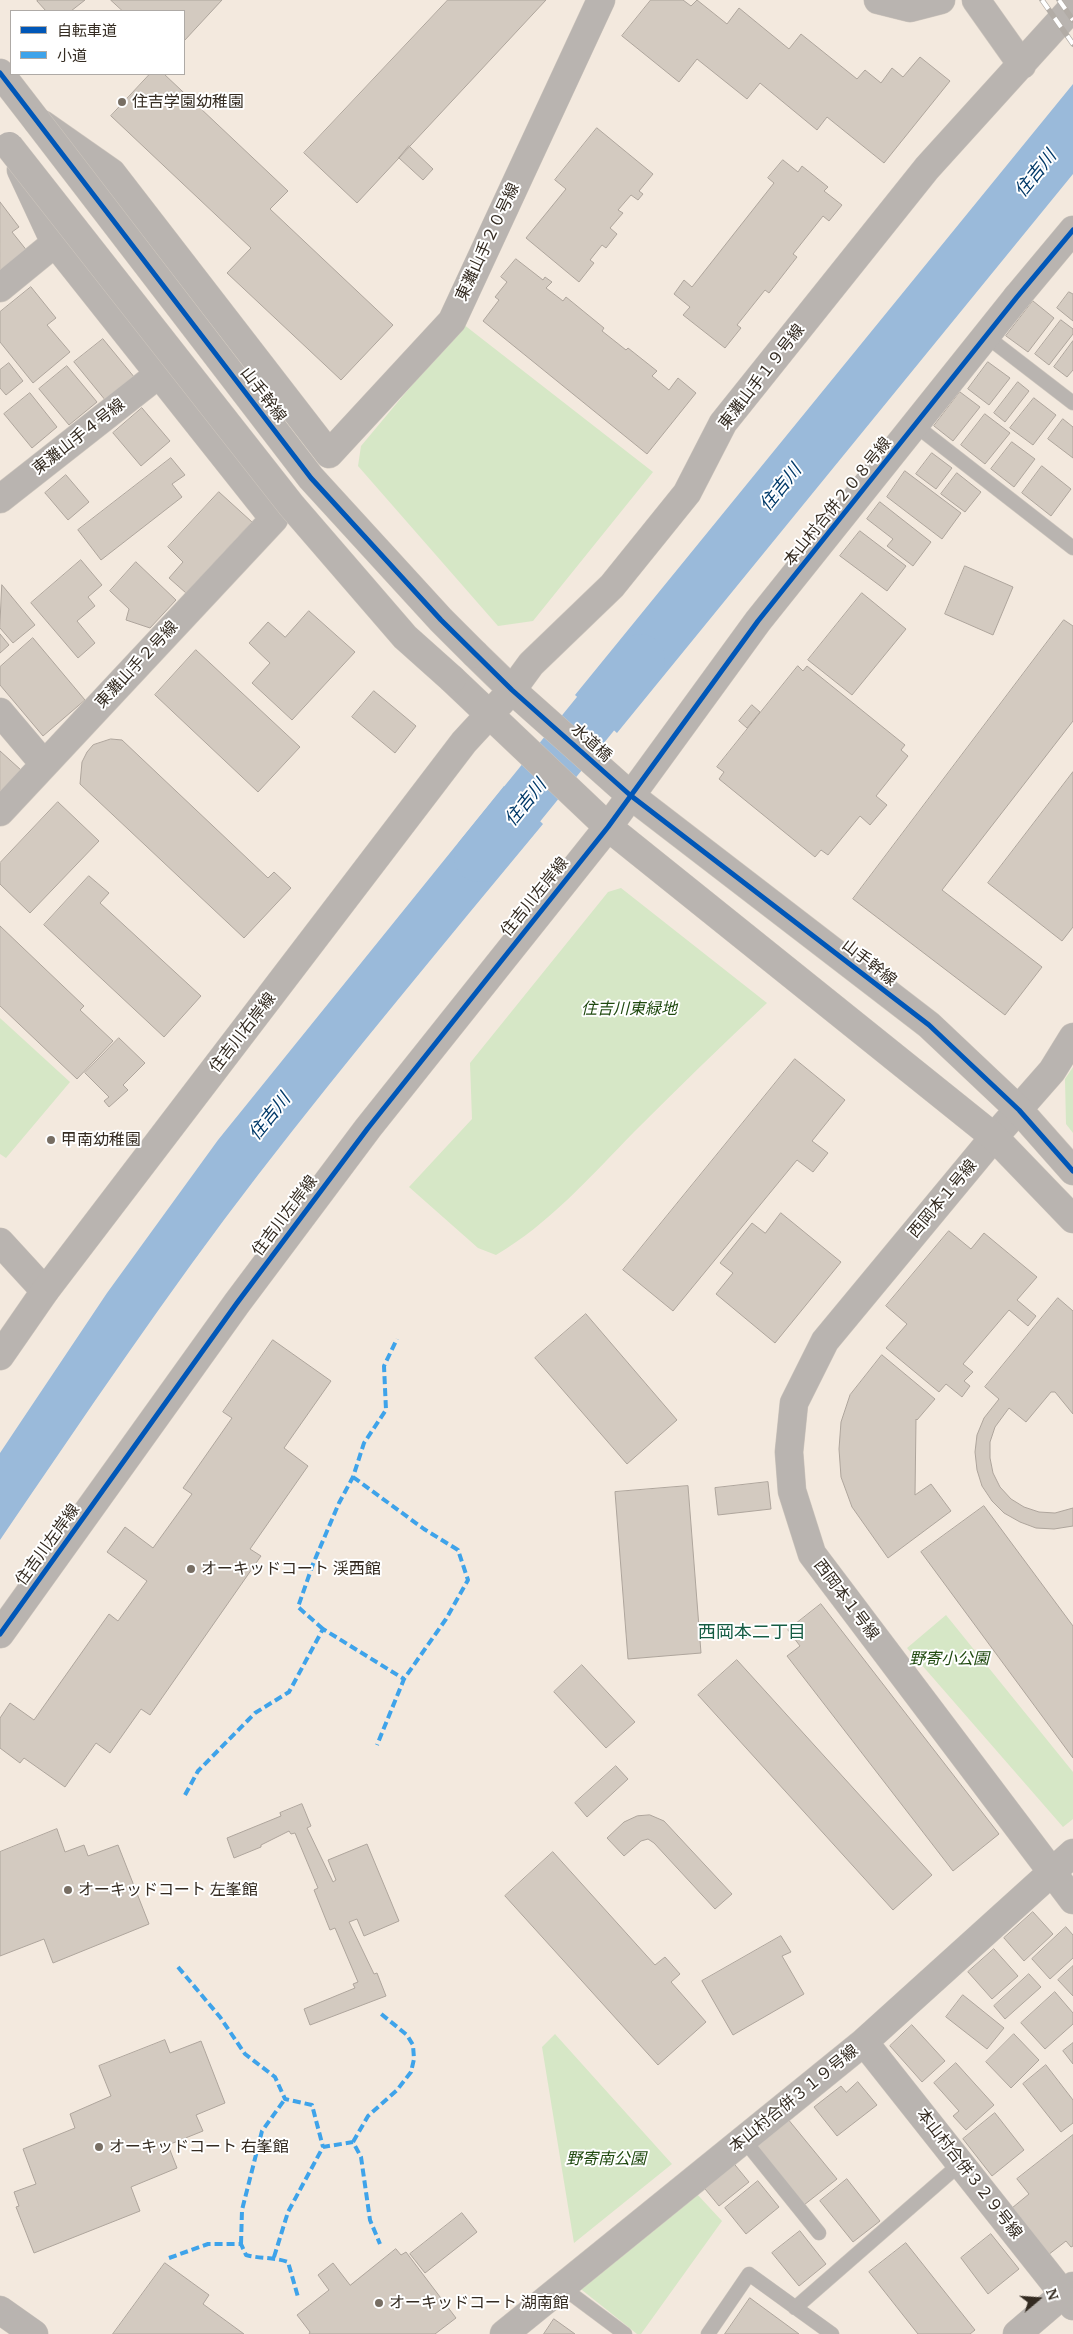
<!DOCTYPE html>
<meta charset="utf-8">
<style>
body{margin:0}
#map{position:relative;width:1073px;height:2334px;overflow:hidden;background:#f3e9de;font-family:Merriweather,"Noto Sans JP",serif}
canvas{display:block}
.legend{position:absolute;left:10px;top:10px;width:175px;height:65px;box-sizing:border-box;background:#fff;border:1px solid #aeaaa6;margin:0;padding:6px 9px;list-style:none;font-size:15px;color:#342b21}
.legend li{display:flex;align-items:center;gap:10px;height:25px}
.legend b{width:25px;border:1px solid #aeaaa6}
.north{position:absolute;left:1013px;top:2274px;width:50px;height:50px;-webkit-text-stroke:4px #fff;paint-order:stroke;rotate:72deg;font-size:14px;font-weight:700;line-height:20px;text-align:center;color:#342b21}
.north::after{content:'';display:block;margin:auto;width:18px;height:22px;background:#342b21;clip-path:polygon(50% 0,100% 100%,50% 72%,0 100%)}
</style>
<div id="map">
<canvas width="1073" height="2334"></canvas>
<ul class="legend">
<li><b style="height:6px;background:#0057b8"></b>自転車道</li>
<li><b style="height:6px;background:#3ea3ea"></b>小道</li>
</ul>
<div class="north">N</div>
</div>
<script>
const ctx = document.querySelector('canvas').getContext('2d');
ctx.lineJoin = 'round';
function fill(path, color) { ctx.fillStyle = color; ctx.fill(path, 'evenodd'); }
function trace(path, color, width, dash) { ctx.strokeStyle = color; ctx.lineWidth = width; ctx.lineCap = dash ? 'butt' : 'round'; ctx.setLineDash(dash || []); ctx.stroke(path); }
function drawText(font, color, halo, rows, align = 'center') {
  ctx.font = font + ' Merriweather,"Noto Sans JP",serif'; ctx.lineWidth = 4; ctx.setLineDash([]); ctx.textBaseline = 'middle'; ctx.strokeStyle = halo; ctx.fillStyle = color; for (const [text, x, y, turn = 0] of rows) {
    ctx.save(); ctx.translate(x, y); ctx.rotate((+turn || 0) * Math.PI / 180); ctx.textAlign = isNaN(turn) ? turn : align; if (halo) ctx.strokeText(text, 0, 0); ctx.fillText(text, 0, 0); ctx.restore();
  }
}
const green = new Path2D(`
 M463 324 653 472 533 621 498 626 358 466 361 446Z
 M621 888 767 1003C722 1045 678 1088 634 1132 591 1176 549 1224 496 1255L478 1248 409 1187 472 1119 470 1063 608 892Z
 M0 1018 70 1082 6 1158 0 1154Z
 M1073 1067V1133L1066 1124 1065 1079Z
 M946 1615 1073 1772V1819L1063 1827 907 1648Z
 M555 2034 672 2164 574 2243 542 2047Z
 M696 2193 722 2221 641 2334H637L577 2286Z`);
const water = new Path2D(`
 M1073 84V174L617 733 575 695Z
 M504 786 543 824C447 940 350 1056 258 1175 167 1293 84 1417 0 1540V1453L22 1420 107 1293 218 1140Z`);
const river = new Path2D(`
 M479 857 640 659`);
const building = new Path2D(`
 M39 0H85L71 11H46L37 1Z
 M111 0H222L184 41V11H123Z
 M448 0H546L357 203 304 153Z
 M651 0H683L691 6 697 0 727 24 739 8 789 49 801 34 857 79 865 70 881 83 892 68 903 77 920 57 950 81 884 163 827 117 817 130 760 83 747 99 697 59 679 82 622 36Z
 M150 74H164L288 191 270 209 393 325 341 380 227 273 251 248 111 116Z
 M597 128 653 174 639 191 643 194 638 200 631 195 618 210 623 213 610 228 617 234 606 248 602 245 590 260 594 263 579 282 526 238 566 189 555 180Z
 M409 146 433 169 423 180 399 158Z
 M783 160 798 172 802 166 828 187 824 191 842 205 829 221 823 216 793 254 797 257 769 293 765 290 737 325 741 328 725 348 683 315 690 307 674 294 684 280 692 287 774 183 768 178Z
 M0 202 19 227 12 232 28 252 0 274Z
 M516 259 543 280 545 277 552 282 546 288 563 301 566 297 604 328 602 331 626 350 628 348 657 371 652 376 669 390 678 378 696 393 647 454 483 321 499 300 495 297 507 282 501 277Z
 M31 287 56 318 47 325 70 352 33 383 0 342V312Z
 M1069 292 1073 294V321L1057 308Z
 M1033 301 1054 318 1028 352 1006 336Z
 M1061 320 1073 329V334L1049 365 1035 354Z
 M103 339 135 378 106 401 74 362Z
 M1073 341V370L1067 377 1054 367Z
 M988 362 1010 378 989 405 968 389Z
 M9 363 23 381 6 395 0 388V370Z
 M67 366 97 402 69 425 39 389Z
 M1018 382 1029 391 1005 422 994 413Z
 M960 392 980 407 953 441 934 426Z
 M30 393 57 427 32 448 4 414Z
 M1034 398 1056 415 1033 445 1010 428Z
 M142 408 170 441 141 466 113 433Z
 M985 414 1010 433 985 464 961 445Z
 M1063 419 1073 427V458L1048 439Z
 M1012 442 1035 459 1014 487 991 469Z
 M932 453 952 468 936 489 916 474Z
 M171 458 185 475 172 484 182 497 101 560 78 530Z
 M1042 466 1071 489 1051 516 1022 493Z
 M905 471 961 513 942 539 887 497Z
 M957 473 981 492 965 512 941 494Z
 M66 475 89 502 68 520 45 493Z
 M219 492 252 522 186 593 169 578 183 562 168 547Z
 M880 502 931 542 913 566 887 546 893 539 867 519Z
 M860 531 906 566 887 591 840 556Z
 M81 560 102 585 88 597 95 606 77 621 95 643 78 658 31 603Z
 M136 562 176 600 150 628 126 620 129 609 110 591Z
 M965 566 1013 587 993 635 945 614Z
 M2 585 35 625 13 643 0 628Z
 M862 593 906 629 852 695 808 660Z
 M309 611 355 652 292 720 252 683 270 663 249 643 268 622 285 637Z
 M1064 620 1073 626V721L942 890 1042 967 1005 1015 853 899Z
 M0 634 9 645 0 653Z
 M33 638 85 700 43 736 0 685V667Z
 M196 650 300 747 258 792 155 695Z
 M798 666 803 671 807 666 905 745 901 750 908 756 876 796 887 805 870 825 860 816 828 855 821 850 815 857 719 779 724 772 717 767Z
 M374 691 416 726 395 753 352 717Z
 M752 705 760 712 747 728 739 721Z
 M111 739 122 740 268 878 274 872 291 888 244 938 80 784 82 762 87 752 93 745Z
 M0 751 21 770 0 793Z
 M1073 772V927L1062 941 988 883Z
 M58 802 99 841 30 913 0 884V863Z
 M89 876 109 893 100 903 201 996 164 1037 44 925Z
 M0 926 84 1006 80 1010 113 1041 77 1079 0 1006Z
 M119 1038 145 1063 123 1085 128 1090 109 1107 104 1101 109 1097 85 1073Z
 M795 1059 845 1100 812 1141 828 1153 813 1172 797 1160 673 1311 623 1270Z
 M781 1213 841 1262 775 1343 716 1294 733 1273 720 1263 752 1223 765 1233Z
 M949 1231 971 1249 984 1233 1037 1277 1017 1300 1036 1316 1028 1326 1009 1310 963 1364 973 1372 964 1381 970 1386 962 1397 946 1384 939 1392 886 1348 907 1324 886 1306Z
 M1058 1298 1073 1311V1414L1055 1392H1051L1026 1422 1009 1408 995 1427 990 1442V1458L993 1473 1000 1487 1011 1499 1024 1507 1039 1512 1055 1513 1073 1508V1526L1054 1529 1036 1528 1020 1522 1004 1513 992 1501 982 1486 977 1470 975 1452 977 1435 984 1418 999 1399 985 1387Z
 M586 1314 677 1420 627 1464 535 1358Z
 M273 1340 331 1381 284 1448 308 1466 250 1549 261 1556 150 1715 141 1709 110 1753 96 1743 65 1787 24 1758 20 1763 0 1748V1718L10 1703 34 1720 109 1614 118 1621 147 1581 107 1552 125 1527 153 1548 192 1494 183 1488 232 1418 223 1412Z
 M882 1355 935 1399 917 1420 916 1419 915 1495 931 1484 951 1511 888 1558 852 1507 841 1477 839 1449 841 1422 850 1395Z
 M768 1482 771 1509 718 1515 715 1488Z
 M688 1486 701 1653 628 1659 615 1492Z
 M984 1506 1073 1626V1758L921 1552Z
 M821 1604 999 1834 953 1871 787 1656 800 1646 788 1630Z
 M737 1660 932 1875 893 1910 698 1695Z
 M582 1665 635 1722 606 1748 554 1692Z
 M616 1766 628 1779 587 1817 575 1803Z
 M302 1804 311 1826 307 1828 333 1882 336 1880 328 1860 367 1844 399 1921 364 1936 357 1919 349 1922 374 1974 377 1973 386 1996 310 2025 304 2009 355 1988 353 1984 358 1982 335 1928 330 1930 314 1890 318 1888 295 1833 291 1834 289 1831 261 1845V1847L234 1858 227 1838 281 1816 280 1813Z
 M650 1815 664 1821 732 1894 715 1909 654 1843 648 1839 641 1841 624 1856 607 1838 624 1822 637 1816Z
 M57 1829 65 1852 84 1845 88 1856 118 1845 149 1924 53 1963 44 1939 0 1956V1852Z
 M553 1852 655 1965 665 1957 680 1974 671 1982 706 2022 658 2065 505 1896Z
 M1033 1912 1053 1934 1024 1961 1004 1938Z
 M1066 1927 1073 1935V1958L1050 1979 1032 1959Z
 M781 1936 791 1952 782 1956 804 1994 733 2035 702 1981Z
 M994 1949 1018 1976 992 1999 968 1972Z
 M1073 1966V1996L1058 1980Z
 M1029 1974 1041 1987 1005 2019 994 2006Z
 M1055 1992 1073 2013V2024L1045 2049 1021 2023Z
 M963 1995 1004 2028 987 2049 946 2017Z
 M912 2025 945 2061 922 2082 890 2046Z
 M1014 2034 1039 2060 1011 2088 986 2062Z
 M165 2040 170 2053 201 2041 225 2103 196 2115 203 2131 168 2145 177 2168 131 2187 140 2211 34 2253 16 2207 19 2206 14 2192 36 2184 23 2149 75 2128 70 2114 111 2096 99 2066Z
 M1073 2043V2064L1063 2051Z
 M956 2063 994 2105 966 2130 953 2116 959 2111 934 2083Z
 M1046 2065 1073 2100V2123L1061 2132 1023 2084Z
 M858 2082 877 2105 837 2136 814 2107 841 2086 846 2092Z
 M995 2113 1024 2150 992 2176 963 2139Z
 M787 2118 837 2179 804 2205 755 2144Z
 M1073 2135V2246L1071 2247 1066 2241 1048 2255 1012 2208 1029 2194 1017 2179Z
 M731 2160 749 2182 719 2206 701 2184Z
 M847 2179 880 2221 853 2242 820 2201Z
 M758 2181 779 2207 746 2234 725 2208Z
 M462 2213 477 2232 425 2273 410 2254Z
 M800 2231 826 2264 799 2286 772 2253Z
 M991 2234 1019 2269 988 2294 961 2258Z
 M906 2243 975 2330 970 2334H918L869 2272Z
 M396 2249 401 2255 406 2252 456 2318 435 2334H309L310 2332 297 2315 329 2290 318 2275 333 2263 350 2285Z
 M165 2263 209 2295 203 2304 244 2334H113Z
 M750 2298 799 2334H725Z
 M554 2319 575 2334H544Z`);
const service = new Path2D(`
 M986 336 1073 403
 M915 425 1073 548
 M744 2140 819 2233
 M562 2287 625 2334
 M795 2308 960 2164
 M708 2334 749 2274 832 2334`);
const minor = new Path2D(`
 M878 0 910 8 941 0
 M42 124 112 173 329 454 452 321 601 0
 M0 288 55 243
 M1017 297 1073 230
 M0 499 159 374
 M0 712 44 764
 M0 812 274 519 55 243 21 170
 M1073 1037 1052 1071 994 1137 825 1341 794 1403 789 1452 792 1491 812 1554 1073 1900
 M0 1242 45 1291
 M864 2042 1073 2306
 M0 2310 34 2334
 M504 2334 864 2042 1073 1853`);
const tertiary = new Path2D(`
 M976 0 1022 65
 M0 73 37 121
 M475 654 512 690 630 795 929 1025 1019 1110 1073 1171
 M452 679 608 827 994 1137 1073 1219
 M0 1356 45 1291 464 742 512 690 531 664 612 586 687 493 723 423 927 168 1073 7
 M0 1634 237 1303 368 1128 608 827 758 621 1017 297
 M1017 2334 1073 2286`);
const rail = new Path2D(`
 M1042 0 1073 44
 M1059 0 1073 20`);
const tertiaryBridge = new Path2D(`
 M37 121 311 478 441 620 475 654
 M9 146 291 505 405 637 452 679`);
const quiet = new Path2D(`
 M353 1477 424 1529 458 1550 468 1580 446 1619 404 1679 377 1745
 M323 1629 298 1607 313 1564 339 1503 353 1477 364 1443 386 1410 384 1366 397 1339
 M185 1795 198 1771 255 1713 289 1692 323 1629 404 1679
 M178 1967 220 2017 245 2054 275 2077 285 2099 312 2105 323 2147
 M353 2142 368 2116 397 2090 411 2072 414 2059 413 2045 407 2035 380 2013
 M241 2244 242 2210 262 2131 285 2099
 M274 2257 288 2212 323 2147 353 2142 361 2157 370 2220 380 2244
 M169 2258 208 2244H241L246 2255C261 2259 274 2257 288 2262L298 2297`);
const cycleway = new Path2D(`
 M0 73 311 478 441 620 512 690 630 795 929 1025 1019 1110 1073 1171
 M0 1634 237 1303 368 1128 608 827 758 621 1017 297 1073 230`);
const markers = [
 [122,102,5,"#776e63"],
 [51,1140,5,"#776e63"],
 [191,1569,5,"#776e63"],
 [68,1890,5,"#776e63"],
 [99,2147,5,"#776e63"],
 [379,2303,5,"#776e63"]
];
const poiNames = [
 ["住吉学園幼稚園",132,102],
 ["甲南幼稚園",61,1140],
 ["オーキッドコート 渓西館",201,1569],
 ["オーキッドコート 左峯館",78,1890],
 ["オーキッドコート 右峯館",109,2147],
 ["オーキッドコート 湖南館",389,2303]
];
const streetNames = [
 ["東灘山手２０号線",488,242,-65],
 ["東灘山手１９号線",762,377,-52],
 ["山手幹線",263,395,53],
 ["東灘山手４号線",79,437,-38],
 ["本山村合併２０８号線",838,502,-51],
 ["東灘山手２号線",137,665,-47],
 ["水道橋",591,743,42],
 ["住吉川左岸線",535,897,-51],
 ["山手幹線",869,963,38],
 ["住吉川右岸線",243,1033,-52],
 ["西岡本１号線",943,1199,-50],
 ["住吉川左岸線",285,1216,-53],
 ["住吉川左岸線",48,1545,-54],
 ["西岡本１号線",846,1600,53],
 ["本山村合併３１９号線",794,2099,-39],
 ["本山村合併３２９号線",969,2174,52]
];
const parkNames = [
 ["住吉川東緑地",629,1009],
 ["野寄小公園",949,1659],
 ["野寄南公園",606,2159]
];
const waterNames = [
 ["住吉川",1036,174,-51],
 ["住吉川",781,488,-51],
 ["住吉川",526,803,-51],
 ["住吉川",270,1117,-51]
];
const neighbourhoodNames = [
 ["西岡本二丁目",752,1633]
];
fill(green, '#d6e7c6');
fill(water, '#9abada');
trace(river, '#9abada', 50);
fill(building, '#d3cac0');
trace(building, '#aea59c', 1);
trace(service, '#cfc7be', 15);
trace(minor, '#cfc7be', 29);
trace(tertiary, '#cfc7be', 29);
trace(service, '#b9b4b0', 14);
trace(minor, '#b9b4b0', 28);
trace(tertiary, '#b9b4b0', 28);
trace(rail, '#b2aca6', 5.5);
trace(rail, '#fff', 4, [11]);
trace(tertiaryBridge, '#cfc7be', 29, []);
trace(tertiaryBridge, '#b9b4b0', 28);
trace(quiet, '#3ea3ea', 4, [8, 4]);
trace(cycleway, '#0057b8', 5);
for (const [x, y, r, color] of markers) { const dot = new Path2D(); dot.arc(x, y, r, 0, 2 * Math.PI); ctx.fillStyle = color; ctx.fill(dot); trace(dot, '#fff', 2); }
drawText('16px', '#342b21', '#fff', poiNames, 'left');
drawText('16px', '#342b21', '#fff', streetNames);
drawText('italic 16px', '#1f490f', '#fff', parkNames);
drawText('italic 18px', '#003968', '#fff', waterNames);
drawText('18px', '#165d44', '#fff', neighbourhoodNames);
</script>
